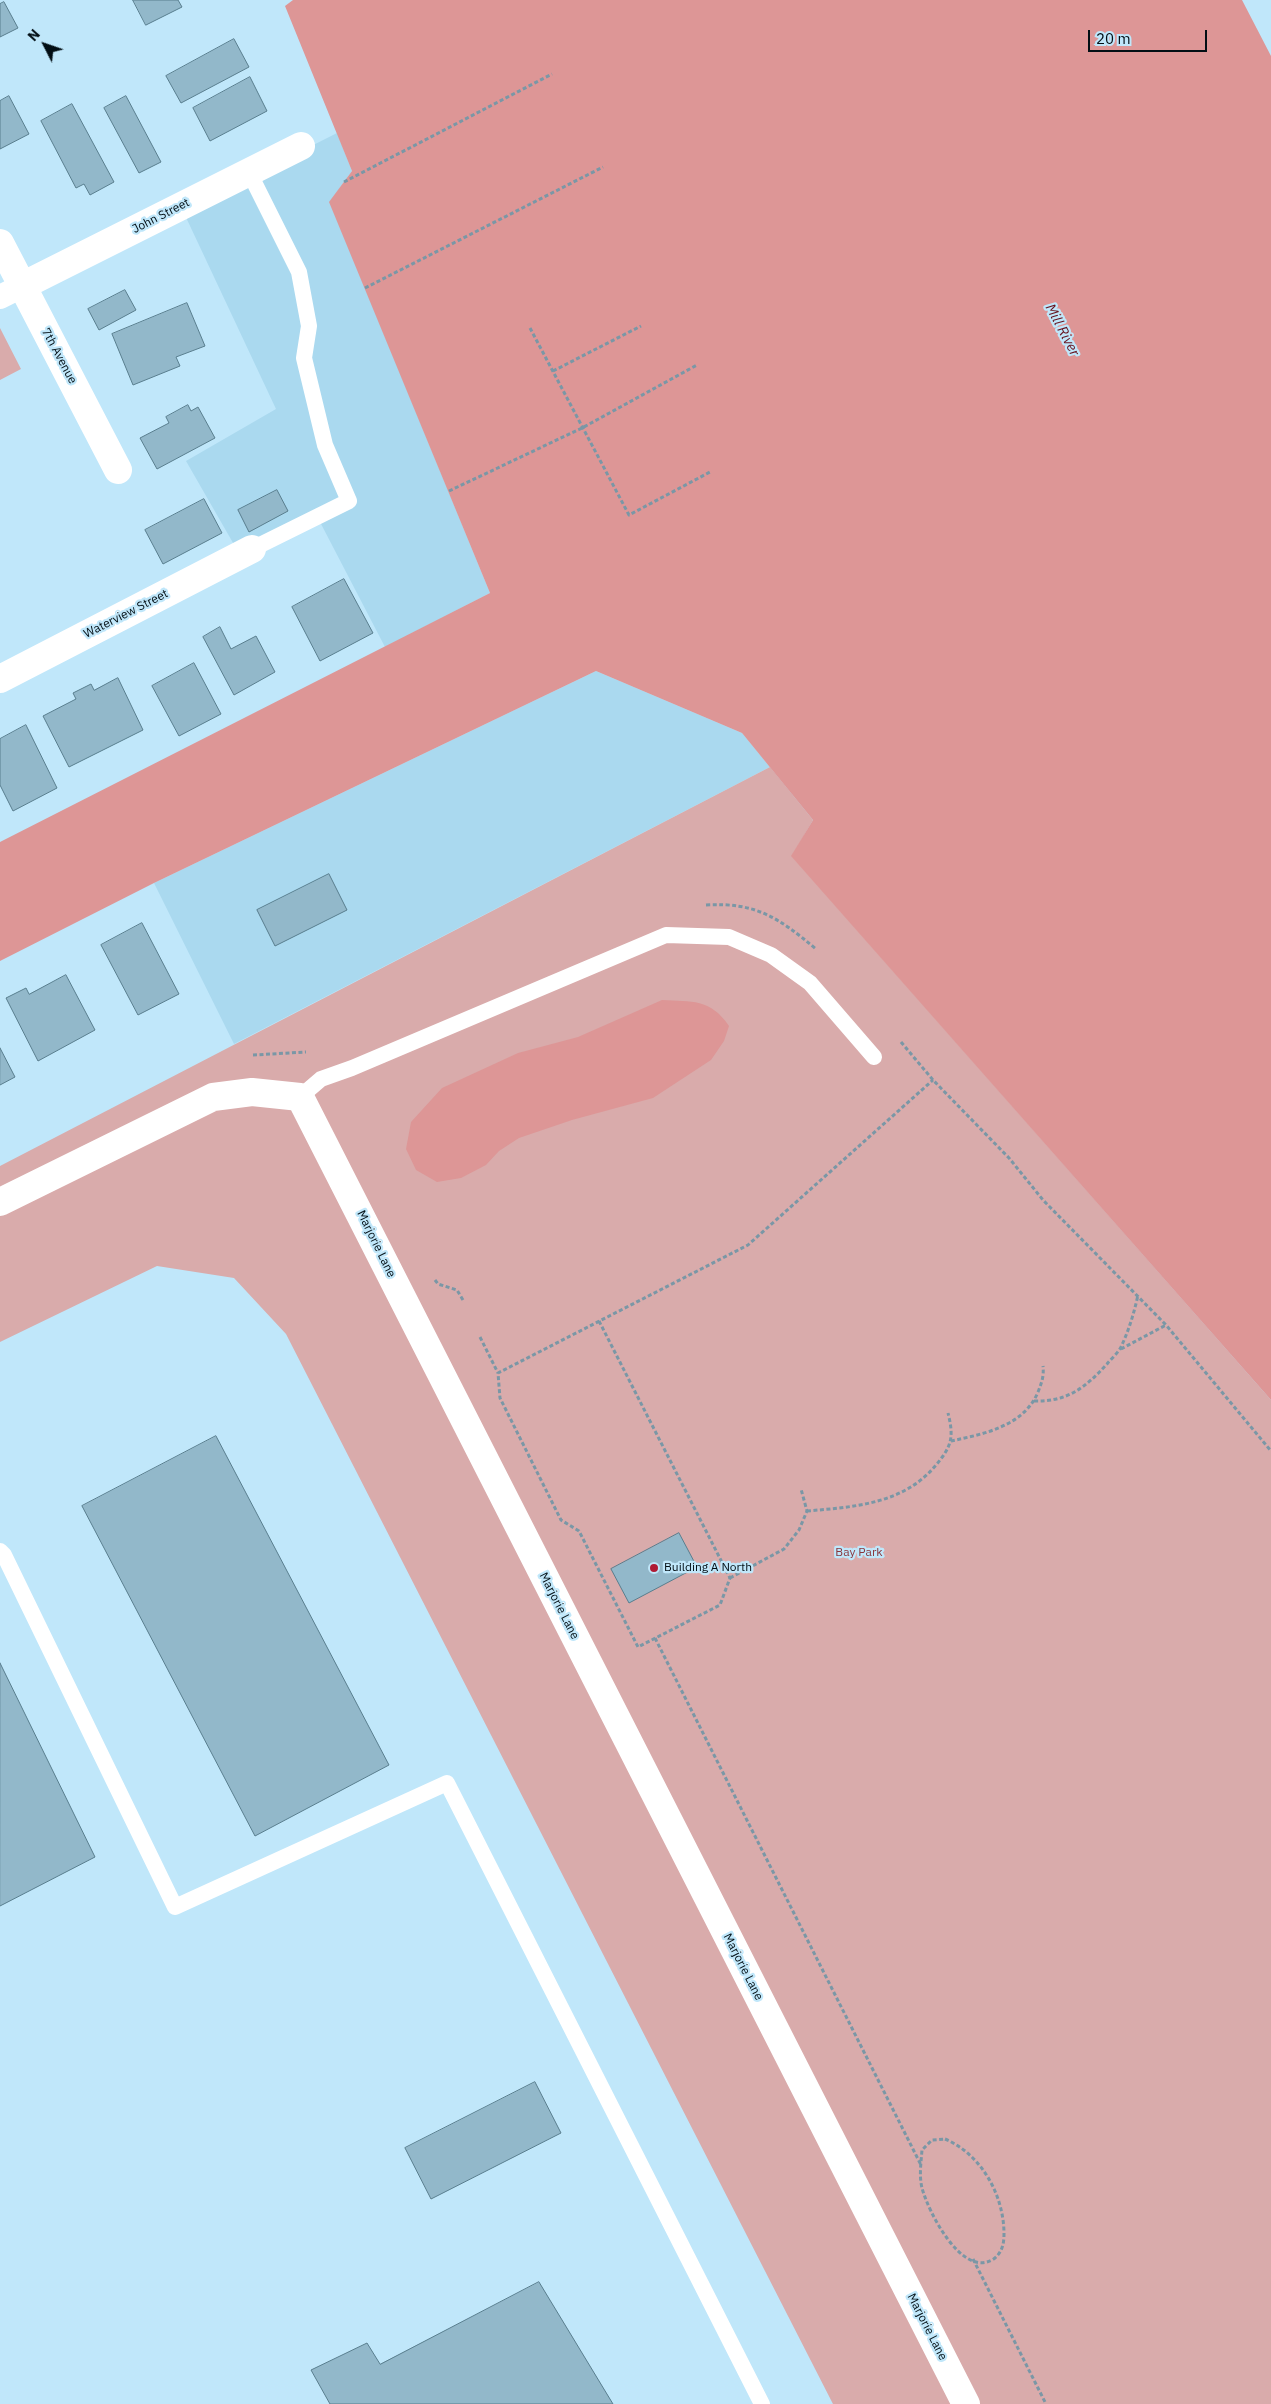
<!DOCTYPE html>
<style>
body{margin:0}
#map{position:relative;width:1271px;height:2404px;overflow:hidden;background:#c0e7fa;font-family:"IBM Plex Sans",sans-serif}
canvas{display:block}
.north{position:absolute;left:20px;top:20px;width:50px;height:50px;-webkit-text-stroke:4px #c0e7fa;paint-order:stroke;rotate:311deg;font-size:14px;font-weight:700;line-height:20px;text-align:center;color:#020e14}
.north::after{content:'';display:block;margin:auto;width:18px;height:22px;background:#020e14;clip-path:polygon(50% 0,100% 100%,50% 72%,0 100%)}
.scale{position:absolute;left:1088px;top:30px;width:119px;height:22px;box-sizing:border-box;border:2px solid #020e14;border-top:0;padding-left:6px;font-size:15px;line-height:18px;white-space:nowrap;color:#020e14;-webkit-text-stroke:4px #c0e7fa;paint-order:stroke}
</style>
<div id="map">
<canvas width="1271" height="2404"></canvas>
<div class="north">N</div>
<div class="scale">20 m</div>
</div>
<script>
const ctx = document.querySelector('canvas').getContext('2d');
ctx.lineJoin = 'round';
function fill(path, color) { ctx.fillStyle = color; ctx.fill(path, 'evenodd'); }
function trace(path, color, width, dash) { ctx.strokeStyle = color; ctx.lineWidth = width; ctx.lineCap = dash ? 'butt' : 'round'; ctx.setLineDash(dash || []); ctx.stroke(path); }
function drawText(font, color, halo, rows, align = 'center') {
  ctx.font = font + ' "IBM Plex Sans",sans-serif'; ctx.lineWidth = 4.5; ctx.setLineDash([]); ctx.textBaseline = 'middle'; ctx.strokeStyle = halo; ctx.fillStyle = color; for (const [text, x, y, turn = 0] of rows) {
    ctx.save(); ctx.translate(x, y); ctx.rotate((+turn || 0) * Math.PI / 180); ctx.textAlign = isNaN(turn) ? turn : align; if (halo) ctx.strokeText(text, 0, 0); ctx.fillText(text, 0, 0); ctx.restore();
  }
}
const built = new Path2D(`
 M337 133 352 171 330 202 490 593 385 647 320 522 244 562 186 461 276 409 183 211Z
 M596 671 742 733 770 767 234 1044 154 883Z`);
const green = new Path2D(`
 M0 328 21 369 0 380Z
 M770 767 813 820 792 856 1271 1400V2404H833L286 1334 234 1278 157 1266 0 1342V1166Z`);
const water = new Path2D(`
 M293 0H1242L1271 56V1400L791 856 813 820 742 733 596 671 154 883 0 961V842L490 593 329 202 352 171 285 6Z
 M662 1000C692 1002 710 998 729 1026L724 1041 711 1060 653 1098 572 1120 519 1138 499 1151 486 1165 461 1178 437 1182 416 1170 406 1149 411 1122 442 1088 518 1053 578 1037Z`);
const building = new Path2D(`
 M133 0H178L182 7 146 25Z
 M4 2 18 28 0 37V4Z
 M234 39 249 67 181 103 166 76Z
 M250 77 267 111 210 141 193 108Z
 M9 96 29 134 0 149V101Z
 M126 96 161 162 139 173 104 108Z
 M72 104 114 182 90 195 84 184 76 188 41 121Z
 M125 290 136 310 99 330 88 309Z
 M187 303 205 346 176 357 180 366 133 385 112 334Z
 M188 405 191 411 198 407 215 438 157 469 140 438 169 423 166 417Z
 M277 490 288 511 249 532 238 510Z
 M204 499 222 533 163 564 145 530Z
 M344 579 373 633 320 661 292 607Z
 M220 627 231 649 256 636 275 672 234 695 203 637Z
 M194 663 221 714 179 736 152 686Z
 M118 678 143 730 69 767 43 716 76 699 73 693 91 684 94 690Z
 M26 725 57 788 13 811 0 785V739Z
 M329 874 347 910 275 946 257 910Z
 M142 923 179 994 138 1015 101 945Z
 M66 975 95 1030 38 1061 6 998 26 988 29 994Z
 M0 1048 15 1077 0 1085Z
 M216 1436 389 1765 255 1836 82 1506Z
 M679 1533 697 1567 629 1603 611 1569Z
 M0 1663 95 1857 0 1906Z
 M535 2082 561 2133 431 2199 405 2148Z
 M539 2282 613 2404H330L311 2370 367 2343 380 2364Z`);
const path = new Path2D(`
 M344 182 552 74
 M365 288 603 167
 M530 328 629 515 710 472
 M553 371 641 326
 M449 491 582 428 697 365
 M706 905C756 902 779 918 816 949
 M901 1042 933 1080 1009 1158 1043 1200 1166 1325 1271 1451
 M253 1055 306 1052
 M435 1280 438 1284 457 1290 463 1300
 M599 1321 730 1578 720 1605 638 1647 579 1531 561 1520 500 1398 498 1373 748 1245 933 1080
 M480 1337 498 1373
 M1121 1349 1166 1325
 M1034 1401C1067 1402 1085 1388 1107 1364 1111 1359 1118 1353 1121 1347 1129 1330 1134 1313 1138 1295
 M951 1441C984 1434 1024 1426 1038 1392 1042 1382 1044 1376 1043 1366
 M807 1511C854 1507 904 1504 936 1465 952 1446 954 1437 948 1413
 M730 1578 784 1549 799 1530 807 1511 801 1489
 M655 1638 921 2165
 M945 2139C981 2154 1004 2195 1004 2234 1004 2244 1002 2254 992 2260 961 2277 928 2211 922 2188 919 2176 921 2163 922 2150L932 2140Z
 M973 2259 1046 2404`);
const service = new Path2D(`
 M249 172 299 272 309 326 304 358 325 445 349 501 252 549
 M300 1097 321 1079 352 1068 666 935 729 937 771 955 810 983 874 1057
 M0 1551 4 1555 175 1907 447 1783 762 2404`);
const pedestrian = new Path2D(`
 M0 297 22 286`);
const minor = new Path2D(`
 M0 243 118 470
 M22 286 301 146
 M0 679 252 549
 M0 1202 213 1097 252 1092 300 1097 966 2404`);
const markers = [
 [654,1568,5,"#af1b35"]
];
const streetNames = [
 ["John Street",161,216,-27],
 ["7th Avenue",59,356,62],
 ["Waterview Street",126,614,-27],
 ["Marjorie Lane",376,1244,64],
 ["Marjorie Lane",559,1606,63],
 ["Marjorie Lane",743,1967,63],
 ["Marjorie Lane",927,2327,63]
];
const parkNames = [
 ["Bay Park",859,1553]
];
const poiNames = [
 ["Building A North",664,1568]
];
const waterNames = [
 ["Mill River",1062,330,62]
];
fill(built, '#aad9ef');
fill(green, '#d9abab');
fill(water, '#dd9696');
fill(building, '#92b8ca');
trace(building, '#597e8e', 1);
trace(path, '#7a97a6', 3, [4, 2.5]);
trace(service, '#fff', 16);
trace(pedestrian, '#fff', 24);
trace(minor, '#fff', 28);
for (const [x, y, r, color] of markers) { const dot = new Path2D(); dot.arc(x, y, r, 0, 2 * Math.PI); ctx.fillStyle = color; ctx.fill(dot); trace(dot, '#c0e7fa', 2); }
drawText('12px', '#020e14', '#c0e7fa', streetNames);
drawText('12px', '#89353b', '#c0e7fa', parkNames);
drawText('12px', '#020e14', '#c0e7fa', poiNames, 'left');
drawText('italic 14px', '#66131f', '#c0e7fa', waterNames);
</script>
